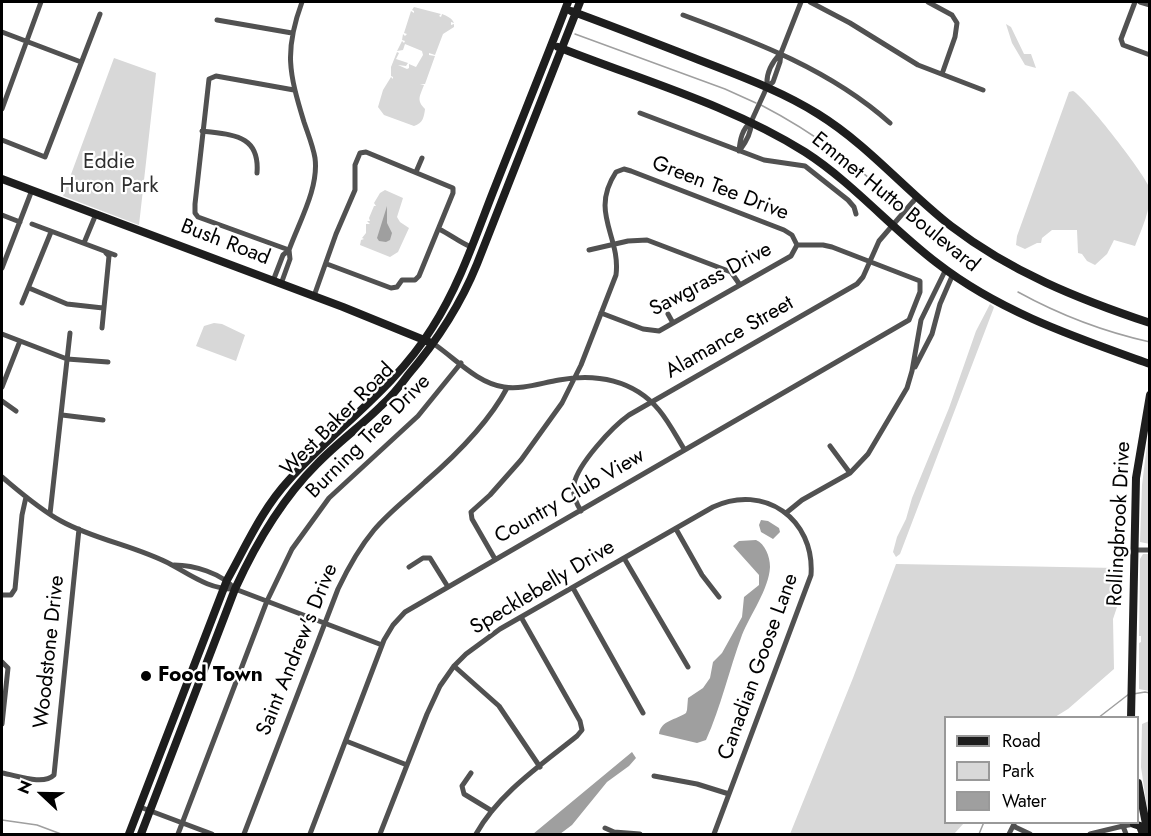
<!DOCTYPE html>
<style>
body{margin:0}
#map{position:relative;width:1151px;height:836px;overflow:hidden;background:#fff;font-family:Jost,sans-serif}
canvas{display:block}
.frame{position:absolute;inset:0;border:3px solid #000;pointer-events:none}
.legend{position:absolute;left:944px;top:716px;width:195px;height:108px;box-sizing:border-box;background:#fff;border:2px solid #999;margin:0;padding:8px 10px;list-style:none;font-size:18px;color:#000}
.legend li{display:flex;align-items:center;gap:12px;height:30px}
.legend b{width:30px;border:2px solid #999}
.north{position:absolute;left:12px;top:764px;width:60px;height:60px;-webkit-text-stroke:4px #fff;paint-order:stroke;rotate:292deg;font-size:16px;font-weight:700;line-height:24px;text-align:center;color:#000}
.north::after{content:'';display:block;margin:auto;width:21px;height:27px;background:#000;clip-path:polygon(50% 0,100% 100%,50% 72%,0 100%)}
</style>
<div id="map">
<canvas width="1151" height="836"></canvas>
<div class="frame"></div>
<ul class="legend">
<li><b style="height:8px;background:#1e1e1e"></b>Road</li>
<li><b style="height:16px;background:#d8d8d8"></b>Park</li>
<li><b style="height:16px;background:#9f9f9f"></b>Water</li>
</ul>
<div class="north">N</div>
</div>
<script>
const ctx = document.querySelector('canvas').getContext('2d');
ctx.lineJoin = 'round';
function fill(path, color) { ctx.fillStyle = color; ctx.fill(path, 'evenodd'); }
function trace(path, color, width, dash) { ctx.strokeStyle = color; ctx.lineWidth = width; ctx.lineCap = dash ? 'butt' : 'round'; ctx.setLineDash(dash || []); ctx.stroke(path); }
function drawText(font, color, halo, rows, align = 'center') {
  ctx.font = font + ' Jost,sans-serif'; ctx.lineWidth = 4.5; ctx.setLineDash([]); ctx.textBaseline = 'middle'; ctx.strokeStyle = halo; ctx.fillStyle = color; for (const [text, x, y, turn = 0] of rows) {
    ctx.save(); ctx.translate(x, y); ctx.rotate((+turn || 0) * Math.PI / 180); ctx.textAlign = isNaN(turn) ? turn : align; if (halo) ctx.strokeText(text, 0, 0); ctx.fillText(text, 0, 0); ctx.restore();
  }
}
const green = new Path2D(`
 M414 7 441 14 439 16 441 17 442 14C447 16 452 18 454 23L451 22V25L454 24V27L443 34 435 55 429 53V55L435 56 425 84H420L424 85C420 96 416 100 425 109 424 117 423 123 414 126L384 115 378 107 383 90 391 77 393 79V77L391 76V67L397 52 399 53 396 59 408 63 406 66 398 65 407 69 409 68V64L416 67 423 55 422 51 405 44 403 50 397 51 402 41 404 43 405 41 402 40 403 34 405 36 407 34 404 33 411 11 414 13V11L412 10Z
 M1006 24 1011 27 1024 54H1031L1036 68 1025 65 1012 43Z
 M114 58 156 73 139 225 63 196Z
 M1073 91C1086 98 1147 177 1150 189 1151 210 1142 228 1135 246L1114 240 1107 254 1095 265 1087 261 1082 254 1078 253 1077 230H1052L1042 238 1041 243H1037L1025 249 1016 245 1017 236 1069 92Z
 M385 190 403 198 397 217 400 222 409 228 398 252 390 257 360 245 361 240 364 239 362 238 366 233V224H370L367 221H370L369 218 374 206H376L374 203 380 193Z
 M990 304 994 307 993 310 900 554 896 557 893 552 897 537 906 519 912 498 949 408 976 331Z
 M214 323 222 324 245 335 236 361 196 346 204 326Z
 M1149 429 1150 544 1140 542 1142 485Z
 M1143 554H1150L1149 691 1139 689V643L1141 642V636H1139L1140 559Z
 M896 564 1117 568 1122 592 1113 619 1114 669 1068 709 1055 717 946 718V822L964 823 954 834H790L853 678Z
 M1149 721V821L1141 767 1142 724Z`);
const water = new Path2D(`
 M387 206V223L392 233 390 240 386 242 379 241 377 238Z
 M761 520 768 521 779 528 780 532 773 539 761 532 759 525Z
 M756 540C765 544 770 556 770 567 769 589 750 615 742 635 729 670 721 707 706 740L697 743 659 734C661 720 676 720 686 713L687 710 688 698 703 688 710 678 713 662 722 653 742 617 744 597 759 585V575L733 546 739 541Z
 M632 752 636 758 629 766 607 782 572 825 560 834H533Z`);
const stream = new Path2D(`
 M575 34 725 89 756 103
 M761 105C815 133 861 167 903 210
 M906 214 950 251
 M1018 292C1058 314 1105 332 1150 342
 M1133 694 1145 692 1150 693
 M1098 718 1129 694
 M2 820 37 825 61 834
 M979 834 984 822`);
const street = new Path2D(`
 M810 2 850 23 918 65 983 90
 M928 2 952 15 957 23 955 37 942 74
 M1135 2 1121 39 1123 45 1150 55
 M1140 2 1150 5
 M683 15C756 42 831 70 890 123
 M217 20 292 33
 M2 32 81 62
 M767 86C766 74 772 62 781 53
 M2 109 41 2
 M640 113 764 160 805 166 848 200 854 207 856 214
 M202 131C232 135 260 134 257 173
 M2 140 45 157 100 14
 M740 150C746 142 752 132 751 122
 M739 151C740 140 742 129 751 122L767 87 773 82 780 62 781 53 801 2
 M416 172 422 158
 M2 215 20 222
 M32 224 115 255
 M439 229C451 235 459 242 471 247
 M84 243 96 214
 M289 250 198 217 195 213V204L209 79 216 76 294 90
 M589 250 628 241 647 240 731 272 740 285
 M2 268 32 190
 M273 281 283 255 289 250C299 222 319 188 315 158 313 146 308 134 304 122 289 73 284 51 302 2
 M281 284 290 259 289 250
 M29 288 67 304 103 308
 M314 296 336 234 355 190V165L360 153 366 152 453 188V193L419 276 415 280H402L397 287 391 288 327 264
 M22 303 51 232
 M601 313 643 329 659 331 791 256 797 245
 M668 314 673 323
 M102 328 109 256 106 253
 M2 334 67 359 108 362
 M434 344C456 359 477 383 504 387 521 390 541 383 559 380 596 373 634 380 659 410 669 422 676 436 684 449
 M915 367 932 334 940 304 953 274
 M2 387 20 341
 M2 401 16 411
 M62 415 103 420
 M830 446 850 473
 M2 477C20 492 39 509 61 521 95 540 137 546 172 565 192 576 211 590 235 589L382 645
 M581 511C576 503 572 494 574 484 578 464 612 427 629 415L857 284 863 277 879 241 917 197
 M786 513 802 500 850 473 868 454 907 388 912 371 921 320 946 269
 M50 514 70 333
 M676 529 702 575 719 597
 M1134 550H1150
 M624 558 688 667
 M495 559 472 519 471 512 490 495 521 460 562 403 581 365 616 275C621 236 589 213 616 172L624 169 631 171 784 230 792 235 797 245
 M174 565C194 565 221 573 235 589
 M409 567 423 558H430L448 587
 M573 588 643 713
 M2 595H11L15 589 22 515 26 497
 M2 662 8 668 2 724
 M454 666 499 706 540 767
 M346 741 407 765
 M2 773C16 775 43 786 54 775L79 529
 M471 773 462 786 464 794 492 811
 M654 776 697 784 729 794
 M140 807 212 834
 M1013 826 1030 834
 M605 828 614 832 640 834
 M178 834 267 601 292 549 329 498 418 416 461 363
 M244 834 338 589C348 568 359 548 374 530 389 512 408 498 425 482 455 456 488 424 507 388
 M310 834 384 640 393 625 405 612 909 320 920 292V281L832 247 823 245H797
 M380 834 427 714 440 686 454 666 466 654 500 629 713 507C764 483 815 519 811 575L714 834
 M476 834C499 793 541 765 577 736L582 730 580 721 521 617
 M1009 834 1015 822
 M1090 834 1123 826
 M1126 834 1123 826 1134 824`);
const secondary = new Path2D(`
 M571 11C612 26 653 42 694 58 737 75 780 90 818 114 868 145 905 190 951 226 1011 272 1078 299 1150 323
 M558 47C641 80 728 104 805 152 853 183 891 228 937 263 1000 312 1075 337 1150 364
 M2 179 343 307 429 342
 M1131 718 1136 478 1150 395
 M1138 783 1148 834
 M1134 824 1140 826 1143 834
 M129 834 227 580C246 546 262 509 289 480 336 428 395 388 432 328 459 286 475 238 493 192 518 128 544 65 568 2
 M141 834 235 589C256 543 281 500 317 464 337 443 361 426 381 406 391 397 400 386 408 375 437 341 460 306 477 264L580 2`);
const markers = [
 [146,676,6,"#000"]
];
const parkNames = [
 ["Eddie",109,163],
 ["Huron Park",109,187]
];
const streetNames = [
 ["Green Tee Drive",720,189,21],
 ["Emmet Hutto Boulevard",895,203,39],
 ["Bush Road",225,243,21],
 ["Sawgrass Drive",711,280,-28],
 ["Alamance Street",730,338,-30],
 ["West Baker Road",338,420,-45],
 ["Burning Tree Drive",369,437,-45],
 ["Country Club View",570,497,-30],
 ["Rollingbrook Drive",1120,524,-87],
 ["Specklebelly Drive",543,588,-31],
 ["Saint Andrew's Drive",298,650,-68],
 ["Woodstone Drive",50,652,-84],
 ["Canadian Goose Lane",759,667,-70]
];
const poiNames = [
 ["Food Town",158,676]
];
fill(green, '#d8d8d8');
fill(water, '#9f9f9f');
trace(stream, '#9f9f9f', 1.5);
trace(street, '#515151', 5);
trace(secondary, '#1e1e1e', 8);
for (const [x, y, r, color] of markers) { const dot = new Path2D(); dot.arc(x, y, r, 0, 2 * Math.PI); ctx.fillStyle = color; ctx.fill(dot); trace(dot, '#fff', 2); }
drawText('21px', '#2f2f2f', '#fff', parkNames);
drawText('21px', '#000', '#fff', streetNames);
drawText('bold 21px', '#000', '#fff', poiNames, 'left');
</script>
